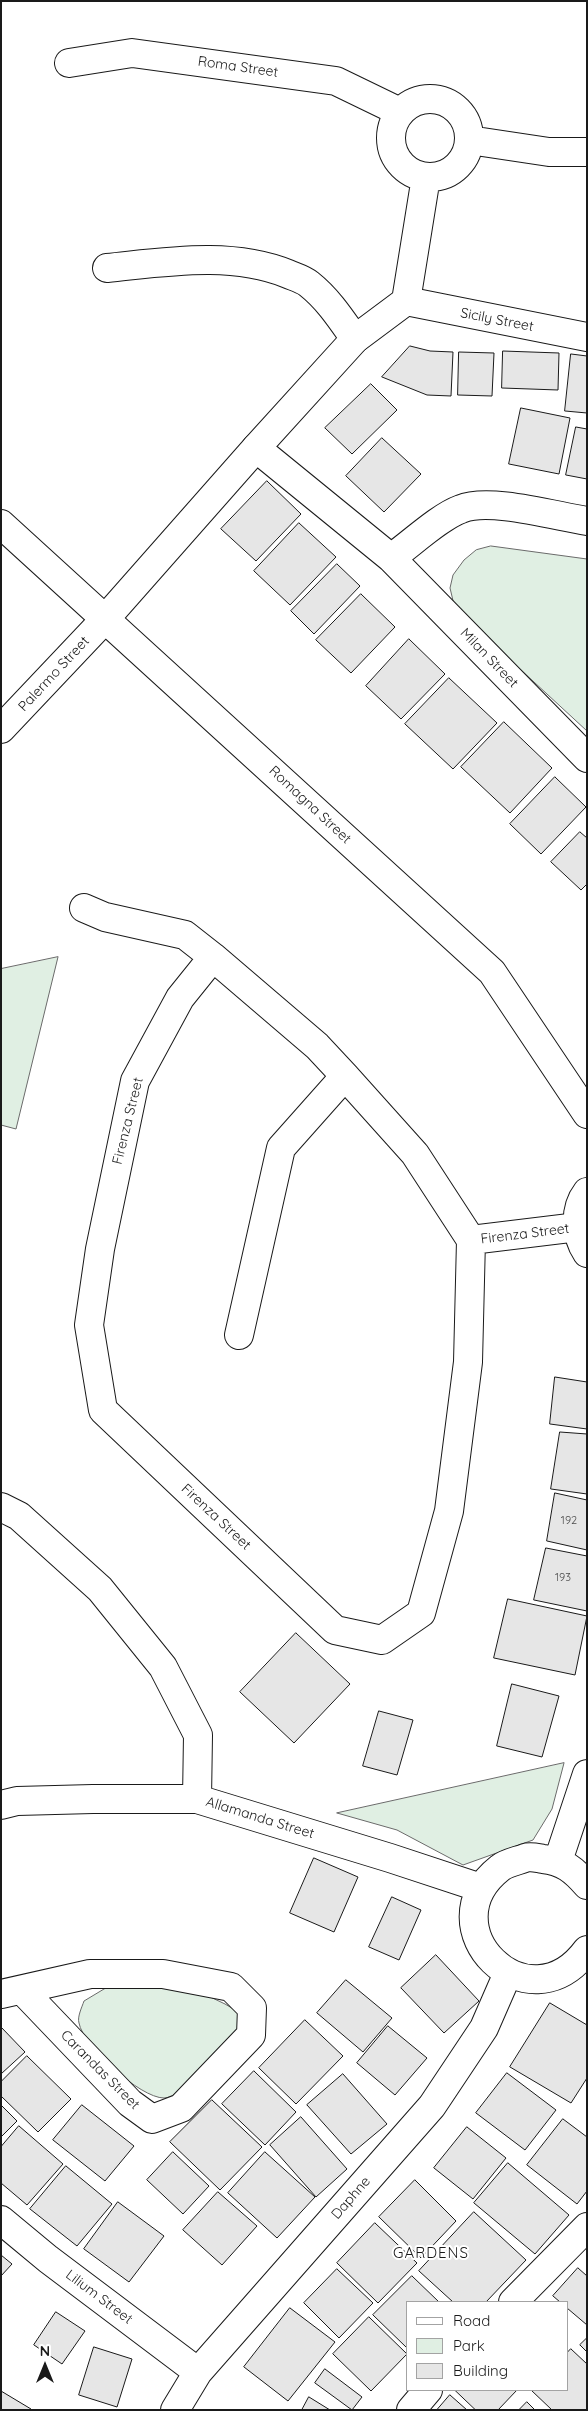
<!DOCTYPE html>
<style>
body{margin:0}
#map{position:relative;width:588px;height:2411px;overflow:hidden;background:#fff;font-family:Quicksand,sans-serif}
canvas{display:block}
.frame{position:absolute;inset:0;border:2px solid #1a1a1a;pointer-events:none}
.legend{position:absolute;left:406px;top:2301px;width:162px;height:90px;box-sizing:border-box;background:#fff;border:1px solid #a3a3a3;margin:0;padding:6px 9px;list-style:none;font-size:15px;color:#1a1a1a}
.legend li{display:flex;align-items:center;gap:10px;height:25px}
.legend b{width:25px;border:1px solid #a3a3a3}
.north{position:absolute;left:20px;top:2341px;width:50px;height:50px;-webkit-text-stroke:4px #fff;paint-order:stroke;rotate:0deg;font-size:14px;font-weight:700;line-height:20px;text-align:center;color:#1a1a1a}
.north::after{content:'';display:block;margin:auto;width:18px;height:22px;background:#1a1a1a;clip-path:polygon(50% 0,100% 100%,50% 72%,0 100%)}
</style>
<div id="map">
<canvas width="588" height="2411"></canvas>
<div class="frame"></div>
<ul class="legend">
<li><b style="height:6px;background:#fff"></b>Road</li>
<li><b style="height:14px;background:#e0efe3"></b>Park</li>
<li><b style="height:14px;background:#e6e6e6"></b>Building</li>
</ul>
<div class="north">N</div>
</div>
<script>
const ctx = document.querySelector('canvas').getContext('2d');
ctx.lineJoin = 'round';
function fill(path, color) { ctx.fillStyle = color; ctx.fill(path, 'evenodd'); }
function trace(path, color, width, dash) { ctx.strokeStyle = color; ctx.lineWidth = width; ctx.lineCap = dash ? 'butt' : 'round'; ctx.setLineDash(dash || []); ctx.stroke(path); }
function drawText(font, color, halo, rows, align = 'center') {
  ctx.font = font + ' Quicksand,sans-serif'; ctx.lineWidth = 4; ctx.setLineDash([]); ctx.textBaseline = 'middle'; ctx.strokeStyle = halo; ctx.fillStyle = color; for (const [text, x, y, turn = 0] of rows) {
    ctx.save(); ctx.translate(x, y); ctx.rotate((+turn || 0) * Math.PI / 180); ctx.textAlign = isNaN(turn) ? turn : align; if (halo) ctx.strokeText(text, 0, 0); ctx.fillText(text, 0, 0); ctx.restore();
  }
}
const green = new Path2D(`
 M491 546 587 559V731L455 609 450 588 453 575 464 560 476 550Z
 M58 957 16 1129 1 1125V969Z
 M564 1763 552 1809 533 1840 463 1865 397 1830 337 1813Z
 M129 1982 202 1993 225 2004 242 2014 246 2032C232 2045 182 2098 164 2098 140 2098 83 2046 79 2023 77 2017 82 2007 84 2001L104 1989Z`);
const building = new Path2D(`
 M410 346 430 351 453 352 451 396 427 395 382 377Z
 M503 351 559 353 558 390 502 388Z
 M459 352 494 353 492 396 458 395Z
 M571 354 587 356V413L565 411Z
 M371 384 397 410 352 454 325 428Z
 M521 408 570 418 559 474 509 464Z
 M576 427 587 429V479L566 475Z
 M382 438 421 474 384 512 346 476Z
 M267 481 301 514 256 561 221 529Z
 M299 523 336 557 290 605 254 571Z
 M337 564 360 586 314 634 291 611Z
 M361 594 395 627 351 673 316 640Z
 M409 639 445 674 401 719 366 686Z
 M449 678 497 723 453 769 405 724Z
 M504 722 552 768 510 813 461 767Z
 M555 777 586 807 541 854 510 824Z
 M580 832 587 838V884L581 890 551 862Z
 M555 1377 587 1382V1429L550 1424Z
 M560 1432 587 1434V1494L551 1489Z
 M555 1493 587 1500V1550L547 1541Z
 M546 1548 587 1556V1611L534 1600Z
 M508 1599 587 1616 575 1675 494 1658Z
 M296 1633 350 1684 294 1743 240 1692Z
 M512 1684 559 1696 542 1757 497 1746Z
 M379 1711 413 1720 397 1775 363 1766Z
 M314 1858 358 1877 334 1932 290 1913Z
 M392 1897 421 1910 399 1960 369 1947Z
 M436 1955 479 2001 444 2033 401 1988Z
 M346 1980 392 2018 363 2052 317 2013Z
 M550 2003 587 2025V2078L571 2103 510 2067Z
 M305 2020 343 2056 296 2104 259 2068Z
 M388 2026 427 2058 395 2095 357 2063Z
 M1 2027 25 2052 1 2074Z
 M27 2056 71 2099 38 2132 1 2096V2082Z
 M254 2071 296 2112 265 2145 222 2104Z
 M507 2073 556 2110 525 2150 476 2113Z
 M343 2074 387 2124 351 2154 307 2105Z
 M212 2100 262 2147 220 2190 170 2142Z
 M1 2105 17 2121 1 2137Z
 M82 2105 134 2146 105 2181 53 2140Z
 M301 2117 347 2169 316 2197 270 2145Z
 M563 2119 587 2137V2191L577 2204 527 2165Z
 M19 2126 63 2164 27 2205 1 2183V2147Z
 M467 2127 506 2158 473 2199 434 2168Z
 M173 2152 209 2186 183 2214 147 2180Z
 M265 2152 315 2197 277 2238 228 2193Z
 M508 2163 569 2215 535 2254 474 2203Z
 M66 2166 112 2204 77 2246 30 2209Z
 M415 2180 456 2221 421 2258 379 2217Z
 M218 2192 257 2226 222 2265 183 2230Z
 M118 2202 164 2236 129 2282 84 2249Z
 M474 2212 526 2260 486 2302H453L419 2271Z
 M375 2223 417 2263 378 2303 337 2263Z
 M1 2255 12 2264 1 2276Z
 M578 2268 587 2276V2325L567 2308V2302H560L553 2296Z
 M337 2269 373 2303 339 2338 304 2303Z
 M412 2276 439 2302H407V2348L373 2315Z
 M290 2308 335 2342 288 2401 244 2367Z
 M56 2312 85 2331 62 2364 34 2345Z
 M369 2317 407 2354 371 2391 333 2354Z
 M587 2338V2352L580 2345Z
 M94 2347 132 2359 117 2407 79 2395Z
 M571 2349 587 2364V2410H552L531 2390H567V2353Z
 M325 2369 362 2397 352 2410 315 2383Z
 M455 2390H517L498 2410H476Z
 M1 2391 31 2409 30 2410H1Z
 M450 2395 467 2410H437Z
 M309 2397 330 2410H302Z
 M527 2402 535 2410H519Z`);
const street = new Path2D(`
 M69 63 132 53 336 81 400 112
 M107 268C167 262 231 251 288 274 295 277 303 279 309 284 328 299 341 319 355 339
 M406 301 587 337
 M256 448 391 558 587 758
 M391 558C411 544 439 517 461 509 489 497 555 516 587 521
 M1 729 106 618
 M84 908 105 917 185 935 213 957 317 1046 345 1076 415 1154 471 1240 578 1227
 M213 957 180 998 135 1081 100 1249 89 1325 103 1410 335 1630 382 1640 421 1613 449 1511 468 1362 471 1240
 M239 1335 281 1148 345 1076
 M1 1507 19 1516 100 1589 163 1667 198 1735 197 1799
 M1 1805 17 1801 93 1799H197L390 1858 481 1888
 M1 1994 90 1974H163L231 1987 252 2008 251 2035 181 2108 152 2119 130 2103 22 1990
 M1 2220 48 2259 198 2372
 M513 2302 587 2227
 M175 2410 198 2372 432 2106 484 2028 508 1973
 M411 2410 428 2390`);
const secondary = new Path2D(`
 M391 138a39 39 0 1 1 78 0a39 39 0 1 1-78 0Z
 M469 140 549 152H587
 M1 524 492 972 587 1114
 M106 618 256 448 355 339 406 301 426 177
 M587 1192C574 1209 575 1235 587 1253
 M558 1861 587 1774
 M587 1885C574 1870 563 1861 543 1859 537 1858 531 1856 525 1858 517 1861 506 1863 500 1868 425 1927 528 2030 587 1950`);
const numberNames = [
 ["192",569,1521],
 ["193",563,1578]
];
const streetNames = [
 ["Roma Street",238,67,8],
 ["Sicily Street",497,320,11],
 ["Milan Street",489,658,46],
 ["Palermo Street",54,674,-47],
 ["Romagna Street",310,805,43],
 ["Firenza Street",128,1121,-76],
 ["Firenza Street",525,1234,-7],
 ["Firenza Street",216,1517,43],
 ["Allamanda Street",260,1818,17],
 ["Carandas Street",100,2070,45],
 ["Daphne",351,2198,-49],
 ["Lilium Street",99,2297,37]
];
const neighbourhoodNames = [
 ["GARDENS",431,2253]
];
fill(green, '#e0efe3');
trace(green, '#6a6a6a', 1);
fill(building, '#e6e6e6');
trace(building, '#1a1a1a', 1);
trace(street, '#1a1a1a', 30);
trace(secondary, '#1a1a1a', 30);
trace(street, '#fff', 28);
trace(secondary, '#fff', 28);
drawText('11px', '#4d4d4d', null, numberNames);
drawText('14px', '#1a1a1a', '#fff', streetNames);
ctx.letterSpacing = '1px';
drawText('15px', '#1a1a1a', '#fff', neighbourhoodNames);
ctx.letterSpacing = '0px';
</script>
